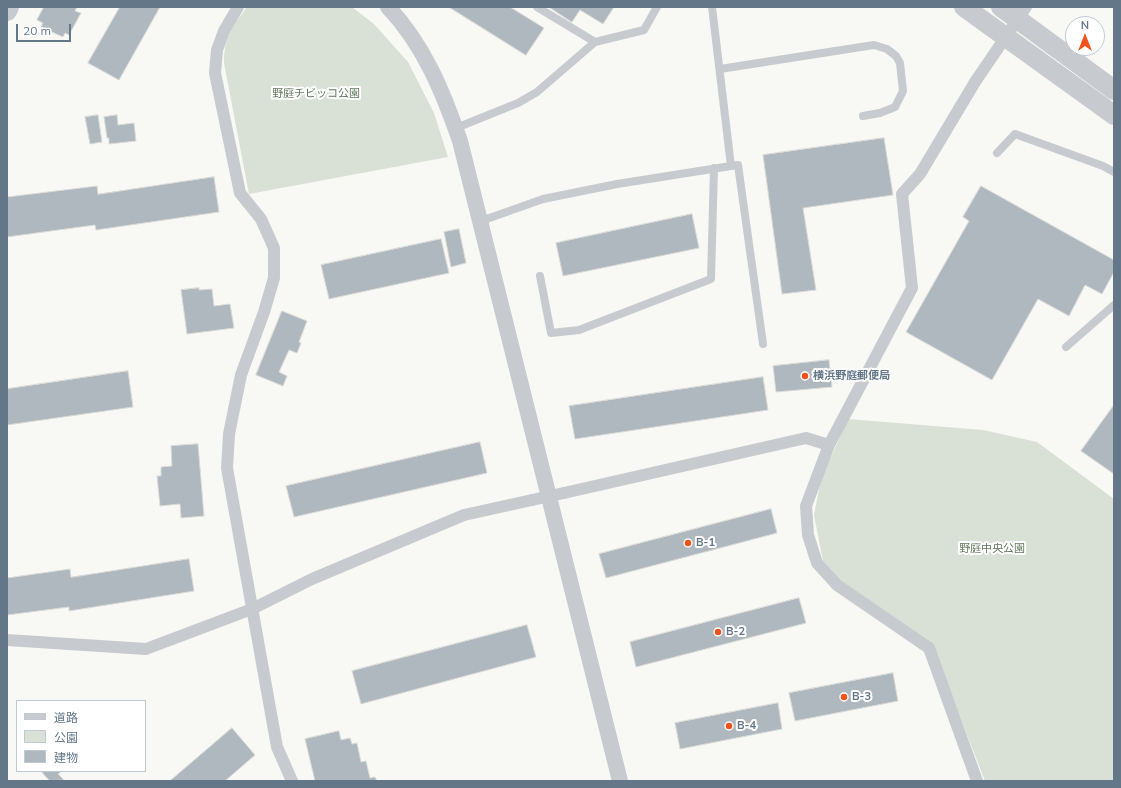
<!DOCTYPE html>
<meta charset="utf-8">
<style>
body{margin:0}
#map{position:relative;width:1121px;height:788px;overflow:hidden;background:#f8f8f5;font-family:Mulish,"Noto Sans JP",sans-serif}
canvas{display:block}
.frame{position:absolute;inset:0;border:8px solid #647789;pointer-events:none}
.legend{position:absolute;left:16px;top:700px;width:130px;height:72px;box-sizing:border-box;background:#fff;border:1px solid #c1c9d0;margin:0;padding:5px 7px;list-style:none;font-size:12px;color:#647789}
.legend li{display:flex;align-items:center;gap:8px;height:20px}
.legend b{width:20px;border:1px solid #c1c9d0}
.north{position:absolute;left:1065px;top:16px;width:40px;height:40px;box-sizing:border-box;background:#fff;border:1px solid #c1c9d0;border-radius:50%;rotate:0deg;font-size:11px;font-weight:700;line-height:16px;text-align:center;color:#647789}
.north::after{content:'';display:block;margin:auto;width:14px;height:18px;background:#f2521b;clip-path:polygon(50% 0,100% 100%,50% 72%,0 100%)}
.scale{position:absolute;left:16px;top:24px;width:55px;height:18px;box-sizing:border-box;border:2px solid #647789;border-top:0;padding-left:5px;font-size:12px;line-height:14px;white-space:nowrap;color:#647789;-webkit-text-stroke:3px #fff;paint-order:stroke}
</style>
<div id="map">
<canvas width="1121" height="788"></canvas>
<div class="frame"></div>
<ul class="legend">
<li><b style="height:5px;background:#c7cbcf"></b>道路</li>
<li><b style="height:11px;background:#d9e0d5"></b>公園</li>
<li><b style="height:11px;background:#b0b8bf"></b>建物</li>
</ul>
<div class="north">N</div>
<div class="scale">20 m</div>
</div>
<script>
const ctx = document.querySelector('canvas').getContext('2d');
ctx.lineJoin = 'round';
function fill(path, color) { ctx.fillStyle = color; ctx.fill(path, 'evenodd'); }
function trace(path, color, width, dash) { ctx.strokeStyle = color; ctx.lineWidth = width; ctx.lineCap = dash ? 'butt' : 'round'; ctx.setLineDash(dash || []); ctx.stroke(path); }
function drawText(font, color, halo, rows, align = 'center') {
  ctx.font = font + ' Mulish,"Noto Sans JP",sans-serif'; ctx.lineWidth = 4; ctx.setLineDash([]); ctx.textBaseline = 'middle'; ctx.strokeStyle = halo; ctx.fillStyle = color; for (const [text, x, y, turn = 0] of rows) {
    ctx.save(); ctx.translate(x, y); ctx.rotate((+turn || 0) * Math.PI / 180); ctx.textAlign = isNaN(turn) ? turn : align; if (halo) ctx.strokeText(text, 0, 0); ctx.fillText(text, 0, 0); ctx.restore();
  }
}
const green = new Path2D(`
 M247 7H352L374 24 408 62 434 113 448 157 249 194 224 63C224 37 232 28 247 7Z
 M848 419 983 430 1037 442 1114 499V781H985L932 644 841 582 823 561 814 515 821 479Z`);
const building = new Path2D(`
 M44 7H77L75 11 81 13 69 35 65 33 63 37 41 27 43 23 37 20Z
 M120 7H160L119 80 88 63Z
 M449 7H510L544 28 526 55Z
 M549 7H614L603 24 580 10 572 22Z
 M98 115 102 142 90 144 85 117Z
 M117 115 118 125 134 123 136 141 109 144V138H107L104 117Z
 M884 138 893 195 803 208 816 290 782 294 763 155Z
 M214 177 219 212 96 230 95 225 7 237V197L97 186 98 194Z
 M981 186 1114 260V272L1102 294 1085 285 1069 316 1038 299 992 380 906 332 969 221 963 217Z
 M692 214 699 248 563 276 556 243Z
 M459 229 466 263 451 267 444 232Z
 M441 239 449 273 329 299 321 265Z
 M199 288V290L212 289 214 306 230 304 234 328 187 334 181 290Z
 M282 311 307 321 299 342 301 343 297 353 289 350 279 372 287 376 283 386 256 375Z
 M829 360 832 387 776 392 773 366Z
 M128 371 133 407 7 425V389Z
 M763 377 768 410 575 439 569 406Z
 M1114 405V474L1081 451Z
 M480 442 487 473 294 517 286 486Z
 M198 444 204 516 181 518 180 504 160 506 157 476H161V467L172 466 171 446Z
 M771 509 777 533 606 578 599 554Z
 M189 559 194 591 69 611V607L7 615V578L70 569 71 577Z
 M799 598 806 623 636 667 630 642Z
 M527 625 536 657 361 704 352 671Z
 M893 673 898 701 795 721 789 693Z
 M778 703 782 729 680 749 675 723Z
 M232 728 255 755 225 781H170Z
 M339 731 341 740 350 738 352 744 357 743 361 762 366 761 370 778 375 777 377 781H315L305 739Z
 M41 771H62L58 774 64 780 50 781Z`);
const service = new Path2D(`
 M537 7 595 42 644 30 657 7
 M720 69 874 45 887 49 896 56 900 63 903 91 895 107 880 113 863 116
 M456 128 518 103 537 92 595 42
 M997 153 1015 134 1103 166 1114 172
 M731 166 738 165 763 344
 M481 221 543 199 617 184 731 166 712 7
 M540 276 551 333 579 330 711 279 714 168
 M1066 347 1114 305`);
const pedestrian = new Path2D(`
 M238 7 224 31 217 50 215 73 240 193 261 219 274 248V278L264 312 241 375 229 434 227 468 277 747 292 781
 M975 82 920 174 902 194 912 288 829 445 806 506 808 535 817 563 837 585 929 648 977 781
 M564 493 806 438 829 445
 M7 640 146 649 252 609 312 579 464 515 532 500`);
const minor = new Path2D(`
 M388 7C424 45 443 92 460 141L620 781`);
const tertiary = new Path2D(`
 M964 7 1114 115
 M1001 7 1114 90
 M7 11 9 7`);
const pedestrianBridge = new Path2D(`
 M975 82 1026 7
 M532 500 564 493`);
const markers = [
 [805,376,4,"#f2521b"],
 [688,543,4,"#f2521b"],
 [718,632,4,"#f2521b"],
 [844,697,4,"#f2521b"],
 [729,726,4,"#f2521b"]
];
const parkNames = [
 ["野庭チビッコ公園",316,94],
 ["野庭中央公園",992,549]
];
const poiNames = [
 ["横浜野庭郵便局",813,376],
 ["B-1",696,543],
 ["B-2",726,632],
 ["B-3",852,697],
 ["B-4",737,726]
];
fill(green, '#d9e0d5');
fill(building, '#b0b8bf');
trace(building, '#dadad7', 1);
trace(service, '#c7cbcf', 8);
trace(pedestrian, '#c7cbcf', 12);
trace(minor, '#c7cbcf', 16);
trace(tertiary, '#c7cbcf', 20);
trace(pedestrianBridge, '#c7cbcf', 12);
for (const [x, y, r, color] of markers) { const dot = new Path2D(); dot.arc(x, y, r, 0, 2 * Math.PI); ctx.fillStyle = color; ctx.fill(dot); trace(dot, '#fff', 1.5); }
drawText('11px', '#657a60', '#fff', parkNames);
drawText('bold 11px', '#647789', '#fff', poiNames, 'left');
</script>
